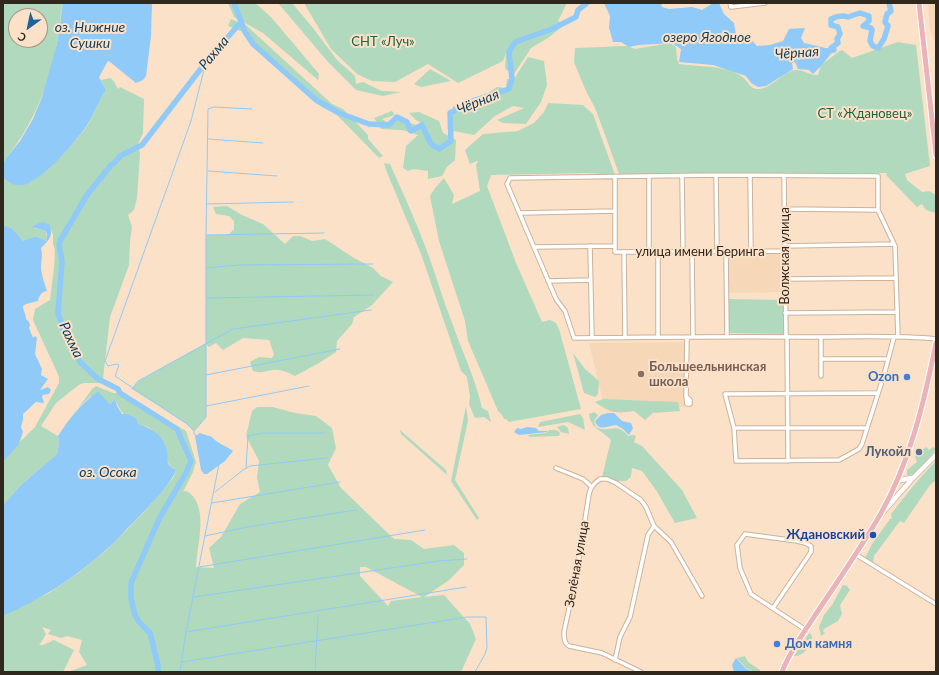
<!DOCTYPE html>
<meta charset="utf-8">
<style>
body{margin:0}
#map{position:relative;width:939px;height:675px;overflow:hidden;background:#fbe1c8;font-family:Lato,sans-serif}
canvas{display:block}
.frame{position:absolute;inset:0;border:4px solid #30271d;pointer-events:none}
.north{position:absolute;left:8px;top:8px;width:40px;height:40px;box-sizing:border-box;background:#fbe1c8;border:1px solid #aa9784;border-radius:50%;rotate:213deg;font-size:11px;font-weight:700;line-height:16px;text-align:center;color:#30271d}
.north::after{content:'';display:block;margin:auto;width:14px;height:18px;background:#1f6499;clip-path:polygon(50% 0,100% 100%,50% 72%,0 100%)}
</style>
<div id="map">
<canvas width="939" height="675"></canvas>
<div class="frame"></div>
<div class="north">С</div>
</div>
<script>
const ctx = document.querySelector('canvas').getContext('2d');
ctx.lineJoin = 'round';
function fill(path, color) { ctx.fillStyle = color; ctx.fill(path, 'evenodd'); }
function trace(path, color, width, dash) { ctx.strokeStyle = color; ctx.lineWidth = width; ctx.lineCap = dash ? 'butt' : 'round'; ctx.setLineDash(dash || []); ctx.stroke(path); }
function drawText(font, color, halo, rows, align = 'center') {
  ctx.font = font + ' Lato,sans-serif'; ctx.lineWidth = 4; ctx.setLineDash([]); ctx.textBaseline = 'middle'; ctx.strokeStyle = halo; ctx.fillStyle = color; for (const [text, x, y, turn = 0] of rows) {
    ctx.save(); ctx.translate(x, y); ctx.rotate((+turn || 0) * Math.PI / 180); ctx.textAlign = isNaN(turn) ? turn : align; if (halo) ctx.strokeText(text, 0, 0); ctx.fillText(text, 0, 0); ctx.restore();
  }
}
const built = new Path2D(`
 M928 3H936V45L930 30Z
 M729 254H783L784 292 729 293Z
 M685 342V407L604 405 589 343Z`);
const green = new Path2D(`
 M3 3H63C60 16 59 30 57 43 49 85 34 122 8 156L31 182C49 170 78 141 89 123 95 112 99 100 106 90L101 80 110 78 113 80 118 89 120 87 144 99 143 133 138 144 140 154 137 198 134 210 128 215 132 227 130 241 129 265 110 317 103 379 101 383H85L80 384 56 403 41 426 58 436 59 443 57 454 21 485 3 505V462L14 448 35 427 59 383V377L56 370 33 320 35 309 50 300 54 268 55 250 53 244V234L48 224 33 226 34 228 46 231 47 241 33 237 25 242 23 241 12 228 3 225ZM16 16H40V40H16Z
 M228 3H255L271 17 319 74 318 80 263 33 234 17Z
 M278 3H292L313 28 337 60 355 76 356 84 363 82 382 91 401 92 383 96 356 90 328 62Z
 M304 3H567L558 21 564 25 548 38 531 48 514 74 505 69 506 53 503 61 458 83 428 64 395 82 372 81 357 74 331 49Z
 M231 19 247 26 332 104 343 109 368 135V139L383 156 379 158 336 114 322 107 243 32 228 26Z
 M898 42 916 45 930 166 905 174 907 180 922 192 929 191 936 195V213L926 210 922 204 917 207 886 175 887 173 619 174 604 132 595 108 586 91 574 62 575 48 627 46 635 49 670 43 676 47 677 59 679 64C693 66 715 66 728 70 732 71 739 74 742 77 747 80 750 88 756 89 770 90 780 75 791 71 801 67 809 76 818 75L821 65C829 60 834 54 842 50L852 58Z
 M528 57 544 61 547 85 541 102 526 124 503 123 497 120 524 108 513 106 495 116 474 135 449 130 453 106 465 108 497 87 506 88 507 79H514Z
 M430 69 451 81 421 87 414 84Z
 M548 103 583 105 593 114 615 175 589 173 491 175 487 186 516 263 542 322 550 320 556 323 559 329 581 409 509 422 506 419H504L502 415 498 411 468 341 465 321 439 241 430 196 435 188 444 178 454 195 452 204 480 191 476 165 478 162 477 161 470 164 465 150 483 134 518 131 534 123 544 112Z
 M392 111 395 115 382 119 386 122 403 117 412 124 426 126 416 120 409 113 419 112 439 121 443 133 456 140 455 160 447 167 442 176 428 179V171L414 169 408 171 403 168 406 146 418 135 402 130 381 129 374 118Z
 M384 163 390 164C405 198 421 232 433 268 439 285 444 303 451 320 461 349 475 377 482 408L488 411 491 422 484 417 475 418 469 404 470 397 467 377 461 371 421 254 386 170Z
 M227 206 242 215 263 224 285 244 293 236H300L312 241 325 239 354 258 373 268 381 276 393 282 372 305 354 317 352 324 337 341 336 352 319 363 295 376C289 373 280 369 273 370 263 371 263 374 253 371L250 362 259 357 272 358 274 354 269 340 243 338 223 350 216 343 209 347 206 344V417L194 431 187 424 132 389 139 381 206 343V235H228L234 229V221L229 216 216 214 213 207Z
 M728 299 784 300V334L728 333Z
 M573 353 585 369 599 381 598 394 595 397 584 393Z
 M96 386 113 393H120L149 411 160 416 186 431 196 462 193 472 183 492 186 491C210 503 197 545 196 567L214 568 209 548 221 537 240 504 260 492 257 478 259 461 246 436 252 411 257 407H273L295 413 316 416 332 428 336 448 328 465 341 488 394 539 411 540 424 549 454 545 464 553V565L448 581 424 597 444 595 470 624 476 639 461 672H68L87 665 79 652 82 640 67 636 61 638 48 634 51 630 42 627 46 634 42 641 39 645H43L54 640 74 650 63 672H3V616L49 593 80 572 107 550 146 510 173 478 176 470C162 460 170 459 165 446 163 440 156 434 151 429 148 426 144 426 140 425 128 421 119 411 115 399L110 404 105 400 91 396 79 407 92 389ZM360 567H366L422 597 391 601 388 606 360 576Z
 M603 399 678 402 680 411 653 413 645 420 634 411C616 414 610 413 595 402Z
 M466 406 468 421 455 480 479 518 477 520 451 481Z
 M594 412 598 415 594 421 596 427C609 434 616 421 628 436L633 435 636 436 634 442 642 446 682 490 697 518 675 523 656 490 642 471 632 468 631 477 626 481H617L607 477H602L611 440C603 431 590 428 589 414Z
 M580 414 583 418 585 430 568 422 538 427 540 422Z
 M564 425 568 428 569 434 561 432 557 427Z
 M400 430 446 470 447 475 401 434Z
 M549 430H557L560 433 559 436 530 437 527 435 546 433Z
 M926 447 929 450 933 447 936 449C929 457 917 477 907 475V470L917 462 915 457Z
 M935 462H936V480L930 485 904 523 900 521 874 556 873 564 865 558 872 544 890 519H892L891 514C905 496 919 478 935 462Z
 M843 585 847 586 850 590 840 605 842 614 838 621 824 629 823 631 825 633 821 636 819 627 824 615 832 605Z
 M809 633 811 634C816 643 803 657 794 656Z
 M745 656 748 662 760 670V672C748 672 745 667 737 658Z`);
const water = new Path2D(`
 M63 3H152L151 36 146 76 143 80 136 83 110 62 108 61 99 77 106 90C99 100 95 112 89 122 80 138 41 182 23 185 15 186 9 183 4 178V163L8 156 20 141 33 119 42 97 57 44Z
 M604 3H661L662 7 669 9 692 7 702 10 713 3H719L724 14 734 23 736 35C745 37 751 38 757 46L770 45 783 41 789 29 805 28 801 38 804 43 834 50 822 65 813 74 809 70 798 69 795 62 792 63 793 69 766 86 758 87 751 83 746 76 713 65 679 62 681 49 672 43 639 45 629 47 621 42H613L609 28 610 16Z
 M42 222 49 224C54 236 49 240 41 248 43 255 41 262 41 269 42 276 45 285 47 291 41 292 39 296 38 301L26 304 23 306C23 311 26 314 26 319L29 322 30 325 29 328 33 338 35 336 37 338 35 354 42 369 41 375 48 379 40 390 48 387 51 390 49 394 43 395 42 397 44 402 43 403 36 402 23 414V420L21 427 23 432 19 444 3 462V225L12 228 23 241C35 238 31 234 46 241L47 235 46 231 32 227 33 226Z
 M98 392 110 404 115 399 117 406 122 414H127L136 418 138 424C152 428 164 436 167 451 169 462 164 463 176 470 170 486 146 509 134 522 124 531 116 542 106 550 75 578 41 599 3 616V505L21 485 57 454 59 443 58 436C69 419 81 403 98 392Z
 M608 413H614L622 421 631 423 633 428 629 435 623 429 616 425C607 426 599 432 595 421L601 415Z
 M527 427 536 428 539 431H547V432L519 435 514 432 517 428 521 429Z
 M200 433 212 437C215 442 228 447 233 451L225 461 207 474H204L201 470 195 436Z
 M736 658 745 668 752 672H734L732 665Z`);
const stream = new Path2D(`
 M208 139 263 143
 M208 171 277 176
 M206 204 293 202
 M207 235 324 233
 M206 268 239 265 373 264
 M207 298 374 295
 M206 375 340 349
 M132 389 138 381 233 329 371 310
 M206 406 309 386
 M195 430 206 417V235L208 109 214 107 252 109
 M196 435 194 434V431L187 424 115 376 119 365 116 364 108 366 105 361 191 121 206 62
 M246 468 248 436 263 433H324
 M215 492 243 470 250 466 327 458
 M212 503 340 482
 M205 536 247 527 356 510
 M199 567 425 530
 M194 597 439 561 467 559
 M186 632 466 587
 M182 662 467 617H486L487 648 485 654 475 672
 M180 672 186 632 219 464
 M315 672 318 615`);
const river = new Path2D(`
 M234 3 245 32 253 44 316 100 339 113 369 124 389 125 397 117 407 122 411 131 422 125 431 144 439 149 451 141 450 113 475 100 509 89 512 79 509 52 515 42 552 29 576 17 578 10 587 3
 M827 51 834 50 831 48 838 43 837 39 840 34 838 27 831 25V19C837 16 842 15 848 17L860 13 869 16V21L863 26 871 28 872 30 870 41 873 46 878 48 884 39 888 26 885 22 887 14 891 11 889 3
 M158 672V665L150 633 139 622 135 615 131 599V583L160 517 186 473 191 461 177 429 120 393 118 389 98 379 80 362 63 329 58 313 62 261 59 245 60 241 87 195 111 165 114 163 120 156 142 145 206 62 241 22`);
const street = new Path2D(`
 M730 3 731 7 765 3
 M716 175 717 252
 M649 176V252
 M682 176 683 252
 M750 176 751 251
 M784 176 786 336
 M615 177V252L785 251
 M784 209 878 210
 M520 213 615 211
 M590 246 592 338
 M785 246 894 244
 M534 247 615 246
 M624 252 625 337
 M658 252V337
 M692 252 693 336
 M726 252 727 336
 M785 279 896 278
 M548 281 591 280
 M785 313 897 312
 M787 336 788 461
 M821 337V376
 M898 337 895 246 878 210V176L716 175 510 178 507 184 556 299 565 311 574 338C654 337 734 336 814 337 855 337 896 335 936 339
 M821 359H888
 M877 393 725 394 734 428 736 461 839 460 859 449 862 444 884 375 894 337
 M686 396 690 400V404H687L686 396 687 337
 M734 428H867
 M556 468 583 479 592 487
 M855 554 936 604
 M773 608 811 552V546L805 543 797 541 745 534 737 545 740 568 751 594 806 630
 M615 660 620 637 630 617 648 535 654 526
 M641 672 602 653 569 646C564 643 564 638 564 632L577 571 589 494 591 488 595 483 600 479H607L616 483 641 500 646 507 654 526 671 542 702 596`);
const secondary = new Path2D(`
 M897 481 911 478
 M884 511 913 478 936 455`);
const primary = new Path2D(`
 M919 3 936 155
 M782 672C789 653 801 637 812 620 835 585 859 551 880 515 910 462 924 403 936 343`);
const markers = [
 [641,374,4,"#8d6e63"],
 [907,377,4,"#3f7fe0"],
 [919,452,4,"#5c6f8a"],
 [873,535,4,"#1a4fb4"],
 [777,644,4,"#3f7fe0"]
];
const parkNames = [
 ["СНТ «Луч»",383,42],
 ["СТ «Ждановец»",865,114]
];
const streetNames = [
 ["улица имени Беринга",700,252],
 ["Волжская улица",785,256,-90],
 ["Зелёная улица",577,564,-80]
];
const educationNames = [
 ["Большеельнинская",649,367],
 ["школа",649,382]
];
const shopNames = [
 ["Ozon",899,377],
 ["Дом камня",785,644,"left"]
];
const serviceNames = [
 ["Лукойл",911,452]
];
const transitNames = [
 ["Ждановский",865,535]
];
const waterNames = [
 ["оз. Нижние",90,27],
 ["Сушки",90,43],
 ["озеро Ягодное",707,37],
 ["Рахма",214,53,-50],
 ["Чёрная",797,53,-4],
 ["Чёрная",478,102,-22],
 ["Рахма",71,340,65],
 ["оз. Осока",108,472]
];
fill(built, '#f6d7b7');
fill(green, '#b1d9bd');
fill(water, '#8fcaf8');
trace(stream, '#8fcaf8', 1);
trace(river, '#8fcaf8', 5.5);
trace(street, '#cbb299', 5.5);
trace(secondary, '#cbb299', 6);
trace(primary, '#fff', 7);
trace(street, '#fff', 3.5);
trace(secondary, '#fff', 4.5);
trace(primary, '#e9b3b8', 5);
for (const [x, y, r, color] of markers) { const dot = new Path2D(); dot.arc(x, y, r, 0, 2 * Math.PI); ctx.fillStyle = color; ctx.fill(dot); trace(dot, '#fbe1c8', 1.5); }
drawText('13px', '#1d643c', '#fbe1c8', parkNames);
drawText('13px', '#30271d', '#fbe1c8', streetNames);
drawText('bold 13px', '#785e54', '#fbe1c8', educationNames, 'left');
drawText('bold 13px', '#366cbe', '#fbe1c8', shopNames, 'right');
drawText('bold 13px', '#4e5e75', '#fbe1c8', serviceNames, 'right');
drawText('bold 13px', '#164399', '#fbe1c8', transitNames, 'right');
drawText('italic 14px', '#113e5d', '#fbe1c8', waterNames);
</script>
